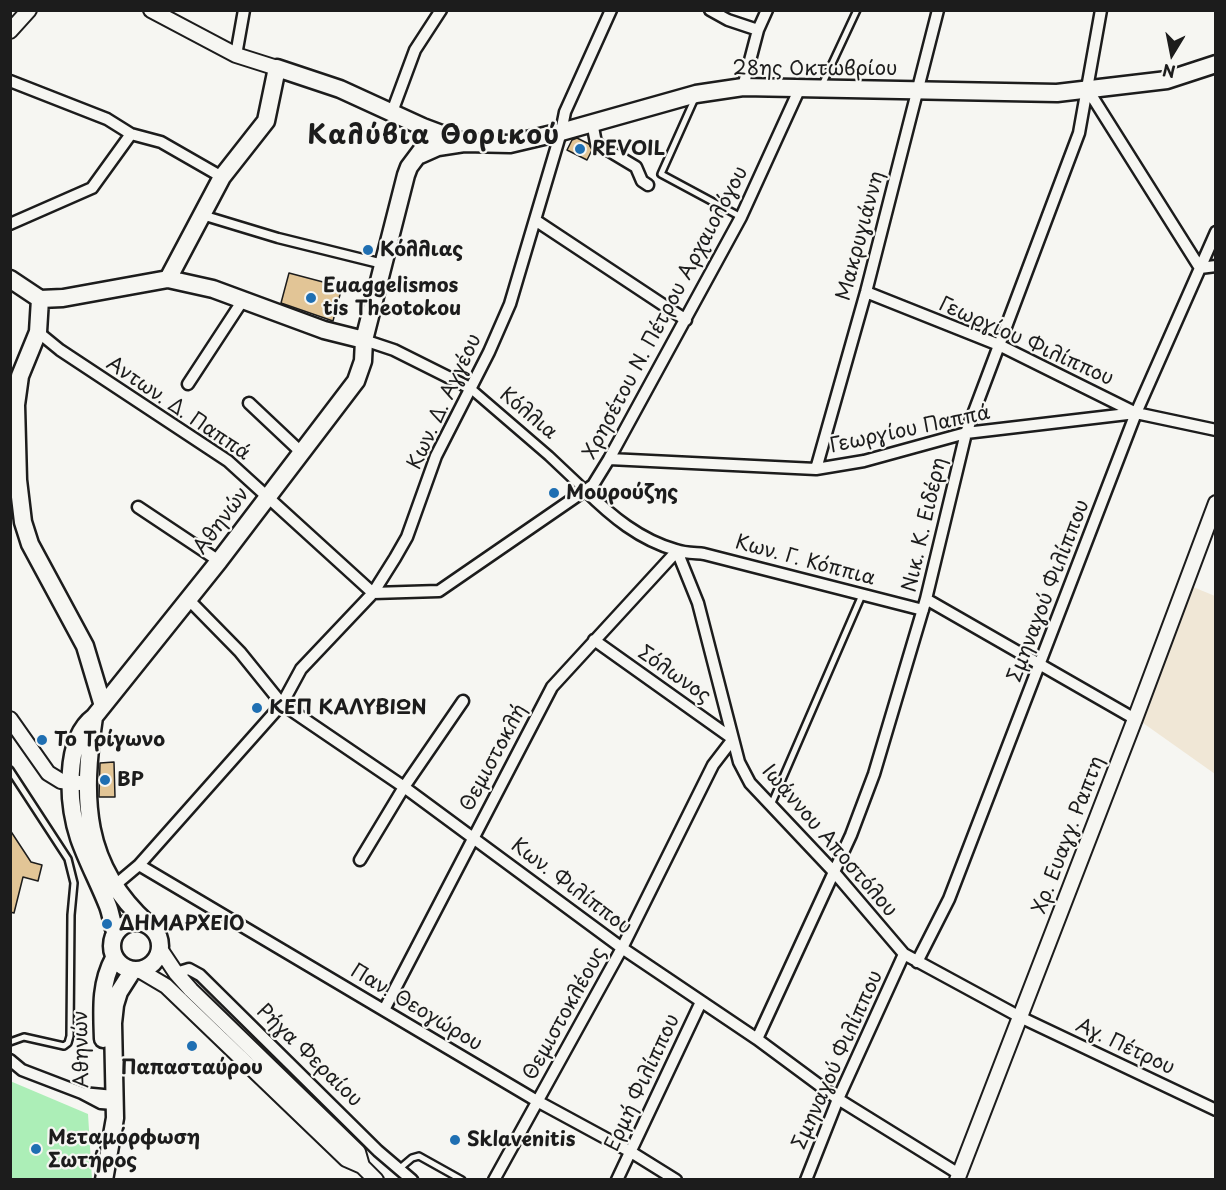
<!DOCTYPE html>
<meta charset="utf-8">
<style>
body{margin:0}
#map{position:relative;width:1226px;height:1190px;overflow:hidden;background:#f6f6f2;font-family:"Playpen Sans",sans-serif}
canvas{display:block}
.frame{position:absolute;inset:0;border:12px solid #1c1c1c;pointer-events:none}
.north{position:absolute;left:1142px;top:24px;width:60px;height:60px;-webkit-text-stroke:4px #f6f6f2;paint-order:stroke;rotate:190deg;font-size:16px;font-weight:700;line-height:24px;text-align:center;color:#1c1c1c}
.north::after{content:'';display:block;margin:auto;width:21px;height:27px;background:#1c1c1c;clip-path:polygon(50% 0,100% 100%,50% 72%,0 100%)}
</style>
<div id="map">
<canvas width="1226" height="1190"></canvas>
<div class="frame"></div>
<div class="north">N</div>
</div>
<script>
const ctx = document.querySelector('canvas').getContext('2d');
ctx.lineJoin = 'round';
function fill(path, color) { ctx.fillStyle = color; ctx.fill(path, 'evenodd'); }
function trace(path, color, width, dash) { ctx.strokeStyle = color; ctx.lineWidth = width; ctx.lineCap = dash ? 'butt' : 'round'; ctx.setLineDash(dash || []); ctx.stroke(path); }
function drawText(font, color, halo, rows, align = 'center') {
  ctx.font = font + ' "Playpen Sans",sans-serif'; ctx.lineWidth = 4.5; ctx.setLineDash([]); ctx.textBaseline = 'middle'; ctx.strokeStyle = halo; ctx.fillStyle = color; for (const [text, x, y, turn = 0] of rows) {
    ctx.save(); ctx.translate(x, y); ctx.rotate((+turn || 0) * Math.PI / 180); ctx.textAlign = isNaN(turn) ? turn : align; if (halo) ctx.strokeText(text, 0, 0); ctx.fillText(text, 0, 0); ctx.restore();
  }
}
const built = new Path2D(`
 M1193 587 1215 596V774L1143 723Z`);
const green = new Path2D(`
 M10 1081 88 1114 92 1179H11Z`);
const building = new Path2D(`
 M577 138 589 144 592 150 587 160 567 150 572 140Z
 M289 273 342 287 333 321 281 303Z
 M114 762 115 797H99L100 763Z
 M10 830 31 862 42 865 38 881 23 877 14 913 10 912Z`);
const service = new Path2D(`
 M822 85 857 10
 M695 98 661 174 741 217
 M10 770 68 859 74 883 71 915 70 1036 68 1043 64 1046 24 1037 10 1042
 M771 805 862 595
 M399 1169 412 1158 419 1156 462 1180`);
const pedestrian = new Path2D(`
 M202 215 278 238 383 264
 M470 388 549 456 585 490`);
const minor = new Path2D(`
 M710 10 728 20 758 30
 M236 55 244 10
 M10 81 107 119 131 134 161 142 222 177
 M743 87 758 30 767 10
 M1088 90 1200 268 1216 266
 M392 112 415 50 441 10
 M592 122 596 143 636 167 642 181 648 185
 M535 220 686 320
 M10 224 92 188 131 134
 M866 292 999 345 1136 413
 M38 332 60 350 228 461 373 593
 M364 340 394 350 470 388
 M188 384 243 300
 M249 403 302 453
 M609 459 816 469 864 461 966 433 1136 413 1216 430
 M816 469 866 292 938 10
 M585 490C611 516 640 540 676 550 684 553 695 553 704 554L923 610
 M138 507 219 561
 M677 551 698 603 739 762 750 783 834 872 904 954 1020 1017 1216 1110
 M373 593 439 591 593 485 609 459 741 217 799 90
 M188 599 240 652 282 704 404 787 622 948 757 1039 838 1099 959 1174
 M926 599 1135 719
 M360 860 404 787 463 701
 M139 865 537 1101 631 1152 676 1180
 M114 886 139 865 282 704 301 669 373 593 395 558 407 537 436 456 489 352 510 304 561 132 565 112 611 10
 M917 962 949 899 1136 413 1216 232
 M176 973 189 969 200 975 378 1151 412 1180
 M384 1010 552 687 677 551
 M757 1039 851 835 874 774 926 599 966 433 1079 133 1101 10
 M10 1060 22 1070 82 1093
 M114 1096 82 1093 101 1103 114 1104
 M494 1180 622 948 713 765 733 739 594 640
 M617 1180 701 1002
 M806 1180 838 1099 904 954`);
const tertiary = new Path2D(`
 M151 10 236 55 277 68
 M10 31 29 10
 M10 719 48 773 61 781 79 783
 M160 949 176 973 191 990 358 1152 362 1166
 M139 970 166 986 346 1159 362 1166 376 1180
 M957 1180 1135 719 1216 503`);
const secondary = new Path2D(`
 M420 155 438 147 464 143 510 144 561 132 696 94 743 87 1057 93 1167 80 1216 64
 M10 279 40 299
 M168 279 222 177 266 121 277 68 340 89 423 127 463 142
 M40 299 38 332 20 376 16 405 18 480 23 522 30 544 85 646 103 706
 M40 299 63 298 168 279 213 289 324 330 364 340
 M94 717C82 798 82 865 148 924
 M112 946a24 24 0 1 1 48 0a24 24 0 1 1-48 0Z
 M115 932C112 923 111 914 108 906 99 883 87 861 79 838 68 805 63 740 94 717L219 561 356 381 363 361 364 340 406 175 409 167 427 143 423 127
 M103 1039C102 1009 100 984 114 958
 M104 1180 115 1118 113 1023 115 1005 119 992 133 970`);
const markers = [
 [580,149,6,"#1f6fb2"],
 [368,250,6,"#1f6fb2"],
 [311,298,6,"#1f6fb2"],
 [554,493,6,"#1f6fb2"],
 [257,708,6,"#1f6fb2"],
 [42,740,6,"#1f6fb2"],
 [105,780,6,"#1f6fb2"],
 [107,924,6,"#1f6fb2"],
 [192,1046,6,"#1f6fb2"],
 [455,1140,6,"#1f6fb2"],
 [36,1149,6,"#1f6fb2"]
];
const streetNames = [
 ["28ης Οκτωβρίου",815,69],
 ["Μακρυγιάννη",861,236,-75],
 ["Χρησέτου Ν. Πέτρου Αρχαιολόγου",666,313,-62],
 ["Γεωργίου Φιλίππου",1026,342,24],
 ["Κων. Δ. Αγγέου",445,402,-65],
 ["Αντων. Δ. Παππά",178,409,34],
 ["Κόλλια",528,414,40],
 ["Γεωργίου Παππά",910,430,-12],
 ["Αθηνών",222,521,-53],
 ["Νικ. Κ. Ειδέρη",925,525,-77],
 ["Κων. Γ. Κόππια",805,561,15],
 ["Σμηναγού Φιλίππου",1049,591,-69],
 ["Σόλωνος",674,675,35],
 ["Θεμιστοκλή",494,758,-62],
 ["Χρ. Ευαγγ. Ραπτη",1069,835,-69],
 ["Ιωάννου Αποστόλου",829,841,49],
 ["Κων. Φιλίππου",571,887,37],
 ["Παν. Θεογώρου",416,1008,31],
 ["Θεμιστοκλέους",565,1014,-61],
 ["Αγ. Πέτρου",1125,1047,25],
 ["Αθηνών",82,1049,-91],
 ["Ρήγα Φεραίου",309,1056,44],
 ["Σμηναγού Φιλίππου",838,1060,-66],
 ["Ερμή Φιλίππου",643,1083,-65]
];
const poiNames = [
 ["REVOIL",592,149],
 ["Κόλλιας",380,250],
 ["Euaggelismos",323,286],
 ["tis Theotokou",323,309],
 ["Μουρούζης",566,493],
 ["ΚΕΠ ΚΑΛΥΒΙΩΝ",269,708],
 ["Το Τρίγωνο",54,740],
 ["BP",117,780],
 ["ΔΗΜΑΡΧΕΙΟ",119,924],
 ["Παπασταύρου",192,1068,"center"],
 ["Μεταμόρφωση",48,1138],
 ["Σωτήρος",48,1161],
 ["Sklavenitis",467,1140]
];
const districtNames = [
 ["Καλύβια Θορικού",434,137]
];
fill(built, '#f0e7d6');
fill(green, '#aceeb7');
fill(building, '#e2c596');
trace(building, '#1c1c1c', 1.5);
trace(service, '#1c1c1c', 10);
trace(pedestrian, '#1c1c1c', 13);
trace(minor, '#1c1c1c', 15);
trace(tertiary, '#1c1c1c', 18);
trace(secondary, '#1c1c1c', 21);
trace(service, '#f6f6f2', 5);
trace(pedestrian, '#f6f6f2', 8);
trace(minor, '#f6f6f2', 10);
trace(tertiary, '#f6f6f2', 14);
trace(secondary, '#f6f6f2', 16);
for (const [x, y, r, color] of markers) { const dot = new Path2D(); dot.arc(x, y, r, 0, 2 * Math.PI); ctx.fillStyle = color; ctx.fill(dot); trace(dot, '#f6f6f2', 2); }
drawText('20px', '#1c1c1c', '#f6f6f2', streetNames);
drawText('bold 20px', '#1c1c1c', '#f6f6f2', poiNames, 'left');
ctx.letterSpacing = '1.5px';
drawText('bold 26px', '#1c1c1c', '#f6f6f2', districtNames);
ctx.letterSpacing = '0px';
</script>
